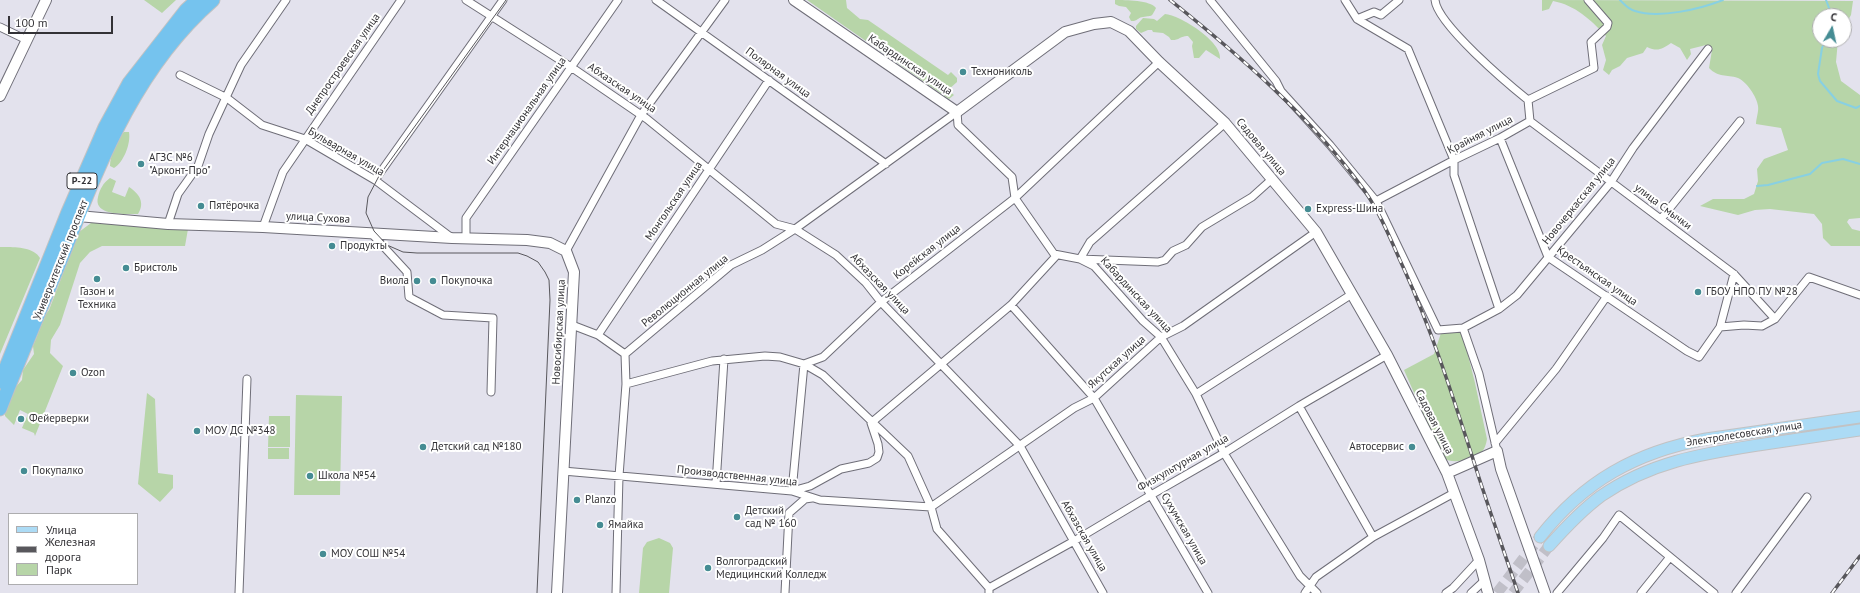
<!DOCTYPE html>
<meta charset="utf-8">
<style>
body{margin:0}
#map{position:relative;width:1860px;height:593px;overflow:hidden;background:#e3e2ed;font-family:"PT Sans",sans-serif}
canvas{display:block}
.legend{position:absolute;left:8px;top:513px;width:130px;height:72px;box-sizing:border-box;background:#fff;border:1px solid #adadaf;margin:0;padding:5px 7px;list-style:none;font-size:12px;color:#333236}
.legend li{display:flex;align-items:center;gap:8px;height:20px}
.legend b{width:20px;border:1px solid #adadaf}
.north{position:absolute;left:1812px;top:8px;width:40px;height:40px;box-sizing:border-box;background:#fff;border:1px solid #adadaf;border-radius:50%;rotate:9deg;font-size:11px;font-weight:700;line-height:16px;text-align:center;color:#333236}
.north::after{content:'';display:block;margin:auto;width:14px;height:18px;background:#458c93;clip-path:polygon(50% 0,100% 100%,50% 72%,0 100%)}
.scale{position:absolute;left:8px;top:16px;width:105px;height:18px;box-sizing:border-box;border:2px solid #333236;border-top:0;padding-left:5px;font-size:12px;line-height:14px;white-space:nowrap;color:#333236;-webkit-text-stroke:3px #fff;paint-order:stroke}
</style>
<div id="map">
<canvas width="1860" height="593"></canvas>
<ul class="legend">
<li><b style="height:5px;background:#acdbf5"></b>Улица</li>
<li><b style="height:5px;background:#58575c"></b>Железная дорога</li>
<li><b style="height:11px;background:#b7d5a8"></b>Парк</li>
</ul>
<div class="north">С</div>
<div class="scale">100 m</div>
</div>
<script>
const ctx = document.querySelector('canvas').getContext('2d');
ctx.lineJoin = 'round';
function fill(path, color) { ctx.fillStyle = color; ctx.fill(path, 'evenodd'); }
function trace(path, color, width, dash) { ctx.strokeStyle = color; ctx.lineWidth = width; ctx.lineCap = dash ? 'butt' : 'round'; ctx.setLineDash(dash || []); ctx.stroke(path); }
function drawText(font, color, halo, rows, align = 'center') {
  ctx.font = font + ' "PT Sans",sans-serif'; ctx.lineWidth = 4; ctx.setLineDash([]); ctx.textBaseline = 'middle'; ctx.strokeStyle = halo; ctx.fillStyle = color; for (const [text, x, y, turn = 0] of rows) {
    ctx.save(); ctx.translate(x, y); ctx.rotate((+turn || 0) * Math.PI / 180); ctx.textAlign = isNaN(turn) ? turn : align; if (halo) ctx.strokeText(text, 0, 0); ctx.fillText(text, 0, 0); ctx.restore();
  }
}
const green = new Path2D(`
 M144 0H176L162 13Z
 M807 0H846L847 8 860 19 868 20 948 75 951 72 957 78V82L948 90 954 95 949 99Z
 M1115 0C1126 0 1150 0 1156 8 1151 18 1153 15 1143 17 1139 17 1138 20 1134 21H1131L1129 17 1131 13 1126 7 1119 6 1115 4Z
 M1542 0 1853 1 1851 15 1844 27V16H1820V40H1838L1836 62 1841 81 1860 95V218L1849 219 1847 222 1852 229 1860 231V246H1831L1823 238 1822 224 1814 214 1770 209 1755 210 1738 215 1700 206 1713 199H1744L1754 194 1758 181 1757 169 1764 159 1788 150 1781 128 1756 124C1756 119 1759 111 1758 106 1757 97 1746 81 1738 78 1726 74 1719 78 1709 68L1712 50 1706 45 1690 49 1691 54 1687 60 1680 48 1671 43C1662 49 1658 52 1647 47L1643 53 1627 58 1620 66 1612 70 1609 75 1603 70 1606 60 1602 45 1606 36C1591 20 1575 5 1553 1L1549 9 1542 11Z
 M1165 14C1180 15 1223 42 1220 59L1206 50 1199 58H1194L1192 46 1193 42 1188 36C1182 35 1178 41 1171 40L1169 37 1163 33 1153 32 1152 30H1148L1141 33 1136 29V26L1143 18 1154 19 1157 21Z
 M124 132H129C131 143 124 162 114 168L110 166C110 156 117 139 124 132Z
 M110 178 116 181 112 192 125 197 129 187C140 194 145 203 138 214 125 214 93 216 98 197 100 189 103 183 110 178Z
 M100 222 188 229 185 246H102L90 252 80 263 60 325 51 340 50 353 63 366 35 436 34 433 22 428 28 414 20 410 14 425 5 416V408L13 390 22 380 23 370 34 354 33 346 46 314 49 310 79 232 91 223Z
 M0 247C12 247 33 246 40 258L0 354Z
 M1442 330 1462 331 1475 383 1487 439C1486 444 1485 450 1480 453 1472 459 1453 465 1444 458 1442 457 1440 453 1439 450L1404 370 1434 354Z
 M147 393 155 399 158 473 173 475V488L160 502 138 484Z
 M296 395 342 396 340 495H294Z
 M269 416H290V447H268Z
 M268 448H289V459H268Z
 M659 538 670 543 673 548 669 593H639L643 548 647 542Z`);
const stream = new Path2D(`
 M1620 0C1624 4 1629 10 1635 11 1659 19 1700 9 1723 0
 M1826 0 1832 16
 M1825 40 1822 48 1818 74 1820 81 1837 101 1856 108 1860 106
 M1757 186 1768 185 1810 174 1822 163 1843 159 1860 164`);
const primaryTunnel = new Path2D(`
 M1497 593 1540 537
 M1513 593 1549 546`);
const street = new Path2D(`
 M466 0 571 67 647 119 776 224 795 229 836 255 866 283 881 302 1020 446 1103 593
 M656 0 886 164
 M1210 0 1276 81 1281 91 1330 145 1376 201 1438 330 1463 328 1479 374 1497 451
 M1345 0 1357 19 1408 49 1454 160V175L1499 309
 M1435 0C1437 24 1508 84 1528 100
 M1357 19 1374 12 1381 15 1399 0
 M0 27 27 40
 M180 75 227 98 262 125 305 139 375 180 452 238
 M957 112 958 125 1012 177 1015 198 1054 254 1080 259 1094 266 1143 321 1161 337 1196 394 1224 453 1300 576 1317 593
 M1530 121 1734 274 1775 319
 M1225 123 1090 242 1080 259 1158 262 1165 260 1173 251 1186 245 1202 227 1252 197 1272 179
 M1500 138 1548 257 1687 351 1699 357 1720 327 1734 274
 M375 180 503 0
 M1376 201 1454 160 1500 138 1530 121 1528 100 1594 68 1591 42 1607 27 1608 23 1588 0
 M1661 219 1740 121
 M168 224 178 194 198 166 209 134 241 65 286 0
 M263 227 283 172 401 0
 M371 233 407 272 409 297 443 315 493 318 491 392
 M466 238V218L618 0
 M566 251 641 115 725 0
 M1011 305 1094 398 1208 593
 M572 325 598 335 625 354
 M1720 327 1744 325 1762 326 1775 319 1809 277 1860 295
 M1463 328 1499 309 1517 295 1611 182 1633 148 1708 49
 M598 335 769 80
 M625 354 731 265 762 250 795 229 957 112
 M804 364 792 491 810 486 841 469 869 463 877 458 879 452 878 444 871 423 1011 305 1057 255
 M804 364 823 357 881 302 1015 198 1159 62
 M626 384 712 361 765 356 780 357 804 364 823 375 908 456 931 507 937 529 989 588V593
 M1196 394 1352 294
 M1299 406 1373 537
 M1495 443 1556 369 1607 296
 M563 471 792 491 820 500 931 507
 M716 484 724 359
 M931 507 1074 408 1094 398 1161 337 1183 326 1316 232
 M989 588 1074 541 1151 495 1224 453 1299 406 1387 355
 M239 593 247 379
 M616 593 619 476 626 384 625 354
 M785 593 789 513 805 499 812 498
 M1305 593 1316 577 1373 537 1454 493
 M1446 593 1453 588 1479 560
 M1471 593 1485 580
 M1557 593 1603 538 1619 515 1714 593
 M1641 593 1670 557
 M1736 593 1807 497`);
const secondary = new Path2D(`
 M794 0 957 112 1065 32 1094 24 1111 22 1129 31 1159 62 1225 123 1316 232 1387 355 1447 473 1479 560 1488 593
 M0 96 46 0
 M74 214 78 216 168 224 263 227 452 238 527 240 550 243 566 251 574 272 557 593
 M1447 473 1497 451 1501 469 1545 593`);
const primary = new Path2D(`
 M1540 537C1584 481 1636 452 1706 439L1860 417
 M1549 546C1565 528 1582 510 1601 496 1650 462 1701 454 1758 445 1792 440 1826 435 1860 430`);
const highway = new Path2D(`
 M0 382 68 212 105 127 129 83 186 10 197 0
 M0 409C20 357 42 306 63 255 100 162 135 68 213 0`);
const tram = new Path2D(`
 M506 0 379 176 368 197 366 213 374 231 387 245 403 252 417 253H518L527 256 538 262 545 272 549 280 550 300 537 593`);
const rail = new Path2D(`
 M1170 0C1240 56 1311 117 1364 190 1381 214 1392 243 1404 269 1432 331 1452 394 1473 459 1487 504 1503 548 1518 593
 M1832 593 1860 556`);
const markers = [
 [963,72,4,"#458c93"],
 [141,164,4,"#458c93"],
 [201,206,4,"#458c93"],
 [1308,209,4,"#458c93"],
 [332,246,4,"#458c93"],
 [126,268,4,"#458c93"],
 [97,279,4,"#458c93"],
 [417,281,4,"#458c93"],
 [433,281,4,"#458c93"],
 [1698,292,4,"#458c93"],
 [73,373,4,"#458c93"],
 [21,419,4,"#458c93"],
 [197,431,4,"#458c93"],
 [423,447,4,"#458c93"],
 [1412,447,4,"#458c93"],
 [24,471,4,"#458c93"],
 [310,476,4,"#458c93"],
 [577,500,4,"#458c93"],
 [737,517,4,"#458c93"],
 [600,525,4,"#458c93"],
 [323,554,4,"#458c93"],
 [708,568,4,"#458c93"]
];
const shields = [
 [82,181,30]
];
const shieldNames = [
 ["Р-22",82,181]
];
const streetNames = [
 ["Днепростроевская улица",343,64,-55],
 ["Кабардинская улица",910,65,34],
 ["Полярная улица",778,73,36],
 ["Абхазская улица",622,88,34],
 ["Интернациональная улица",527,111,-55],
 ["Крайняя улица",1480,135,-27],
 ["Садовая улица",1261,147,50],
 ["Бульварная улица",346,152,30],
 ["Монгольская улица",674,201,-56],
 ["Новочеркасская улица",1579,201,-51],
 ["улица Смычки",1663,207,37],
 ["улица Сухова",318,218,3],
 ["Корейская улица",927,252,-38],
 ["Университетский проспект",61,260,-68],
 ["Крестьянская улица",1597,276,35],
 ["Абхазская улица",880,284,46],
 ["Революционная улица",685,291,-39],
 ["Кабардинская улица",1136,295,47],
 ["Новосибирская улица",559,332,-87],
 ["Якутская улица",1117,362,-42],
 ["Садовая улица",1434,422,63],
 ["Электролесовская улица",1744,434,-9],
 ["Физкультурная улица",1183,463,-30],
 ["Производственная улица",737,476,6],
 ["Сухумская улица",1184,529,60],
 ["Абхазская улица",1084,536,60]
];
const poiNames = [
 ["Технониколь",971,72],
 ["АГЗС №6",149,158],
 ["\"Арконт-Про\"",149,171],
 ["Пятёрочка",209,206],
 ["Express-Шина",1316,209],
 ["Продукты",340,246],
 ["Бристоль",134,268],
 ["Виола",409,281,"right"],
 ["Покупочка",441,281],
 ["Газон и",97,292,"center"],
 ["Техника",97,305,"center"],
 ["ГБОУ НПО ПУ №28",1706,292],
 ["Ozon",81,373],
 ["Фейерверки",29,419],
 ["МОУ ДС №348",205,431],
 ["Детский сад №180",431,447],
 ["Автосервис",1404,447,"right"],
 ["Покупалко",32,471],
 ["Школа №54",318,476],
 ["Planzo",585,500],
 ["Детский",745,511],
 ["сад № 160",745,524],
 ["Ямайка",608,525],
 ["МОУ СОШ №54",331,554],
 ["Волгоградский",716,562],
 ["Медицинский Колледж",716,575]
];
fill(green, '#b7d5a8');
trace(stream, '#88d0e2', 2);
trace(primaryTunnel, '#c0bfc8', 11, [11, 5.5]);
trace(street, '#6f6e78', 9);
trace(secondary, '#6f6e78', 12);
trace(primary, '#c2c2c3', 13);
trace(highway, '#c2c2c3', 15);
trace(street, '#fff', 7);
trace(secondary, '#fff', 10);
trace(primary, '#acdbf5', 11);
trace(highway, '#75c3ee', 13);
trace(tram, '#58575c', 1);
trace(rail, '#58575c', 3.5);
trace(rail, '#fff', 2, [6]);
for (const [x, y, r, color] of markers) { const dot = new Path2D(); dot.arc(x, y, r, 0, 2 * Math.PI); ctx.fillStyle = color; ctx.fill(dot); trace(dot, '#fff', 1.5); }
for (const [x, y, w] of shields) { const box = new Path2D(); box.roundRect(x - w / 2, y - 8, w, 16, 3); ctx.fillStyle = '#fff'; ctx.fill(box); trace(box, '#333236', 1); }
drawText('bold 10px', '#333236', null, shieldNames);
drawText('11px', '#333236', '#fff', streetNames);
drawText('11px', '#333236', '#fff', poiNames, 'left');
</script>
